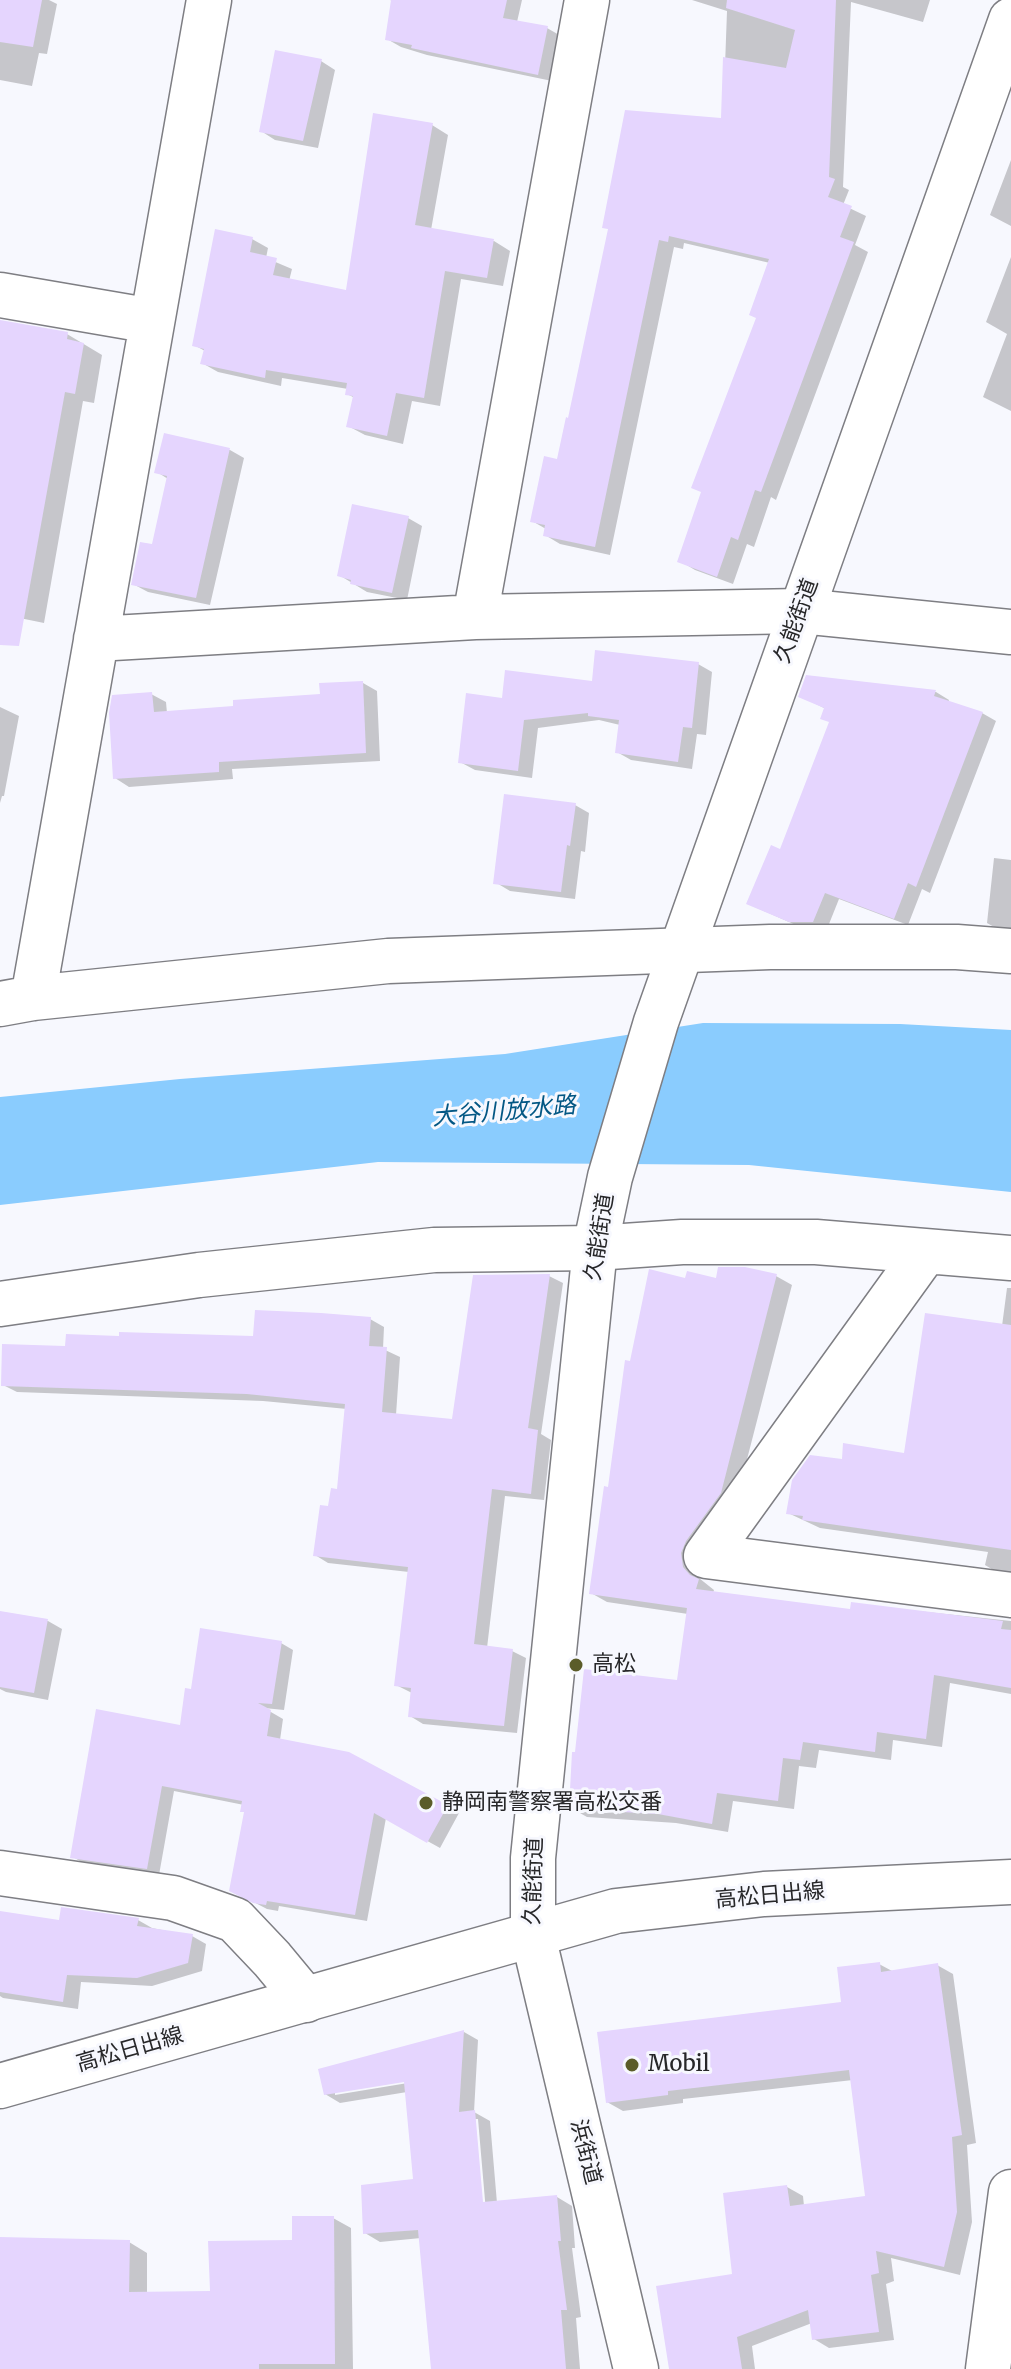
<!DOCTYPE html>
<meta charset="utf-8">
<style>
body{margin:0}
canvas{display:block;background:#f7f8fe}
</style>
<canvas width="1011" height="2369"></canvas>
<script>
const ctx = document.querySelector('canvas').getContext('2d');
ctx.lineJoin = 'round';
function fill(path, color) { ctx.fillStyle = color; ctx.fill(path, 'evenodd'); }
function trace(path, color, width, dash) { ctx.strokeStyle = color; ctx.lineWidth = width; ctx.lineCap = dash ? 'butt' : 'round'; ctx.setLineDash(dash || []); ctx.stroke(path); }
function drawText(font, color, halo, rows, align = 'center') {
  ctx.font = font + ' Merriweather,"Noto Sans JP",serif'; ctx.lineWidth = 6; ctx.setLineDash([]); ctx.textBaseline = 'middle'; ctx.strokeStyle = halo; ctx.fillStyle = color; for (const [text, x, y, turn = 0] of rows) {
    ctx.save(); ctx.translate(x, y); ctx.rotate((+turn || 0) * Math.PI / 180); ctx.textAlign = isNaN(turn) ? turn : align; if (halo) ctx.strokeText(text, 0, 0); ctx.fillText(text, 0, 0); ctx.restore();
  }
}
const water = new Path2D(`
 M703 1023 900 1024 1011 1030V1192L749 1165 378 1162 0 1205V1097L180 1079 505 1054Z`);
const shadow = new Path2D(`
 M0 0H49L57 4 47 54 39 53 32 86 0 80Z
 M390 0H522L517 22 547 28 561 36 552 81 427 55 401 47 387 39 393 1Z
 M692 0H930L923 22 851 2 843 187 849 190 843 205 866 216 855 245 868 252 776 500 771 497 754 547 747 544 733 584 695 570 680 561 758 318 770 263 684 243 683 249 674 247 610 555 560 544 545 535 546 529 532 521 558 461 570 420 610 230 723 120 727 11Z
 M321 61 335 70 318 148 275 140 261 131Z
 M432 125 448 135 431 230 494 241 510 251 503 286 461 279 440 406 412 401 403 444 365 435 348 426 355 398 347 394 348 389 282 378 281 386 218 372 202 363 205 351 194 345 252 239 268 248 266 258 292 269 289 281 347 293Z
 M1011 160V226L990 215Z
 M1011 257V411L983 397 1007 334 986 322Z
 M0 322 67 334 102 355 94 403 83 401 44 623 0 614Z
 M165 435 230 450 244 458 210 605 148 592 133 584 153 547 168 479 157 472Z
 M408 518 422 526 407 600 367 592 339 575Z
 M698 664 712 672 706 735 697 734 692 769 631 760 617 752 620 725 599 720 538 728 532 778 475 770 460 762 504 700Z
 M807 677 936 692 949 700 948 703 982 713 996 721 930 893 922 889 908 925 839 899 827 929H805L748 904 781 851 831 722 826 709 800 696Z
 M363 683 377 691 380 761 232 769 233 779 129 787 115 778 151 694 166 702 167 713 235 708 322 696Z
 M0 707 19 716 4 796H2L0 803Z
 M575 805 589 813 585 852 581 851 575 899 510 891 495 882Z
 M994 858 1011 860V932L1001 931 987 923Z
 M549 1276 563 1283 541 1434 551 1440 544 1500 505 1496 487 1648 512 1651 526 1658 517 1733 423 1724 410 1716 412 1693 396 1685 409 1572 328 1563 315 1555 329 1508 339 1491 347 1409 263 1401 17 1392 3 1385 67 1348 255 1338 370 1319 384 1327 383 1349 400 1357 396 1415 453 1421Z
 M776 1276 792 1285 736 1502 697 1563 699 1578 714 1590 713 1593 852 1612 853 1604 1011 1621V1694L950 1683 942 1747 893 1740 891 1760 819 1750 816 1768 799 1766 794 1809 733 1801 728 1832 676 1823 587 1817 571 1808 679 1683 688 1614 607 1602 591 1593 631 1363 686 1281Z
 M1007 1288H1011V1575L1000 1574 985 1565 988 1552 820 1528 788 1513 844 1462 906 1456 1002 1326Z
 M0 1613 48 1621 62 1629 48 1700 6 1692 0 1689Z
 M281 1643 293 1650 284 1710 264 1708 283 1719 280 1740 349 1754 459 1813 440 1848 386 1818 367 1921 279 1906 278 1911 267 1909 244 1897 246 1812 244 1805 174 1791 159 1875 85 1864 73 1857 182 1727 192 1691Z
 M0 1916 61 1922 138 1920 152 1928 192 1936 206 1944 202 1971 152 1986 81 1982 78 2009 3 1998 0 1996Z
 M879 1964 894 1972 937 1965 953 1974 976 2143 967 2145 972 2222 960 2275 891 2258 894 2281 886 2284 894 2340 829 2348 814 2339 812 2323 752 2346 755 2369H674L787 2187 803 2196 804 2206 867 2198 853 2080 683 2099V2103L623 2111 607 2102 843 2004Z
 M464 2032 478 2040 474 2112 490 2121 497 2203 557 2197 572 2206 575 2248H572L581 2317 576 2318 580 2369H433L421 2238 380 2242 365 2233 415 2181 407 2092 340 2103 325 2094ZM413 2078 414 2082 335 2095V2091ZM474 2119H478L486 2212H482Z
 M333 2218 351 2228 353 2369H0V2239L129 2242 147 2253V2294L212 2293Z`);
const building = new Path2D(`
 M0 0H42L33 47 0 42Z
 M391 0H507L503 18 548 26 538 75 411 48 412 45 385 40Z
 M727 0H836L829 177 835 179 828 197 852 206 840 237 854 242 761 492 755 490 738 540 731 537 717 577 677 562 701 492 691 488 756 318 749 315 769 259 669 236 668 242 659 240 595 547 543 536 545 525 530 522 544 456 557 459 566 417 568 418 608 229 602 228 625 110 721 118 723 57 786 68 795 30 726 8Z
 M275 50 322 59 303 141 259 132Z
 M373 113 433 123 415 225 494 239 487 278 445 271 424 398 396 393 387 436 346 427 353 396 345 395 347 383 266 370 265 378 200 364 204 349 192 346 215 229 253 237 250 252 277 258 273 275 346 290Z
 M0 320 68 332 67 339 84 343 75 394 65 392 19 646 0 645Z
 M164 433 230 448 196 598 131 585 140 542 152 544 167 476 154 473Z
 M352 504 409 516 392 593 350 584 351 580 337 576Z
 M595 650 699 662 692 728 683 727 678 762 615 753 619 720 588 716V713L524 720 518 771 458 763 466 693 502 698 505 670 592 681Z
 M806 675 936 690 934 696 983 712 916 887 908 883 894 919 825 893 813 922H789L746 904 771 845 780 849 829 722 820 719 824 708 798 697Z
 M363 681 366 753 219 762V772L113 779 109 713 112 695 152 692 154 712 233 706V700L320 694 319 683Z
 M504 794 576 803 570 846 567 845 561 892 493 884Z
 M718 1267H745L777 1274 721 1493 686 1541 681 1553 683 1567 690 1575 699 1579 696 1589 850 1609 851 1602 1003 1621 1001 1629 1011 1630V1688L934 1675 926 1739 877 1732 875 1752 803 1742 800 1760 783 1758 778 1801 717 1793 712 1824 658 1814 569 1809 572 1752H575L584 1669 677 1680 687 1608 589 1594 604 1486 608 1487 625 1360 630 1361 649 1269 685 1278 687 1271 716 1278Z
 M550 1274 528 1428 538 1430 531 1494 492 1489 474 1644 513 1649 504 1726 408 1717 411 1688 394 1686 408 1567 313 1556 320 1505 328 1506 331 1488 337 1489 345 1404 247 1394 1 1386 2 1344 65 1346 66 1334 119 1336V1332L253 1336 255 1310 321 1313 371 1317 369 1346 387 1347 382 1412 452 1419 473 1275Z
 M925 1313 1011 1325V1550L802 1520 803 1516 786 1514 792 1480 810 1455 842 1459 843 1443 904 1453Z
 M0 1611 48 1619 34 1693 0 1687Z
 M200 1628 282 1641 272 1704 258 1703 271 1710 267 1736 349 1752 448 1805 427 1843 374 1813 355 1915 267 1901 266 1905 253 1903 229 1891 244 1812H240L242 1801 162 1786 147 1869 70 1858 96 1709 180 1725 185 1688 191 1689Z
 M61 1907 139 1918 137 1926 193 1934 188 1963 137 1978 67 1975 63 2002 0 1992V1911L59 1920Z
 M880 1962 881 1972 938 1963 962 2135 952 2137 957 2212 944 2267 876 2251 879 2273 871 2275 879 2332 812 2340 808 2310 737 2337 742 2369H669L656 2286 732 2274 723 2193 787 2185 790 2206 865 2196 849 2070 668 2091V2095L606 2103 597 2032 841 2002 837 1967Z
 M464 2030 459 2112 475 2110 483 2202 557 2195 561 2241H558L567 2310H561L566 2369H431L418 2230 363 2234 361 2185 413 2179 404 2082 324 2095 318 2069Z
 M292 2216H334L335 2364H259V2369H0V2237L130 2240 129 2292 210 2291 208 2241 292 2240Z`);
const minor = new Path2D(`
 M0 295 152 321
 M475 617 587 0
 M96 639 475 617 801 611 1011 632
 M33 998 209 0
 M0 1004 33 998 388 961 770 947H957L1011 951
 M926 1251 706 1556 1011 1595
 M0 1304 199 1275 434 1250 595 1248 682 1242H816L1011 1258
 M0 1873 173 1898 235 1920 272 1959 306 2000`);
const tertiary = new Path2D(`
 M636 2369 533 1936V1858L595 1248 610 1177 656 1022 1011 20
 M988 2369 1011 2192`);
const secondary = new Path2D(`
 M0 2086 616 1911 764 1894 1011 1882`);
const markers = [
 [576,1665,8,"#5b5c29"],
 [426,1803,8,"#5b5c29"],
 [632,2065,8,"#5b5c29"]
];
const streetNames = [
 ["久能街道",797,621,-70],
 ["久能街道",600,1237,-81],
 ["久能街道",534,1881,-88],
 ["高松日出線",770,1896,-5],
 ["高松日出線",130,2050,-16],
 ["浜街道",585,2152,76]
];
const poiNames = [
 ["高松",592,1665],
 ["静岡南警察署高松交番",442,1803],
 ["Mobil",648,2065]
];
const waterNames = [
 ["大谷川放水路",504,1112,-5]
];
fill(water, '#8accfe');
fill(shadow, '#0003');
fill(building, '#e5d5fe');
trace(minor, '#7e7e83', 47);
trace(tertiary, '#7e7e83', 47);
trace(secondary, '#7e7e83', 47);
trace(minor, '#fff', 44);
trace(tertiary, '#fff', 44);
trace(secondary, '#fff', 44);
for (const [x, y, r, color] of markers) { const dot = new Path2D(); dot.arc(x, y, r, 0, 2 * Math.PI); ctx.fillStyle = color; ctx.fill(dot); trace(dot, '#f7f8fe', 3); }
drawText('22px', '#272729', '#f7f8fe', streetNames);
drawText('22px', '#272729', '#f7f8fe', poiNames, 'left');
drawText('italic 24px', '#035784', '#f7f8fe', waterNames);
</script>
